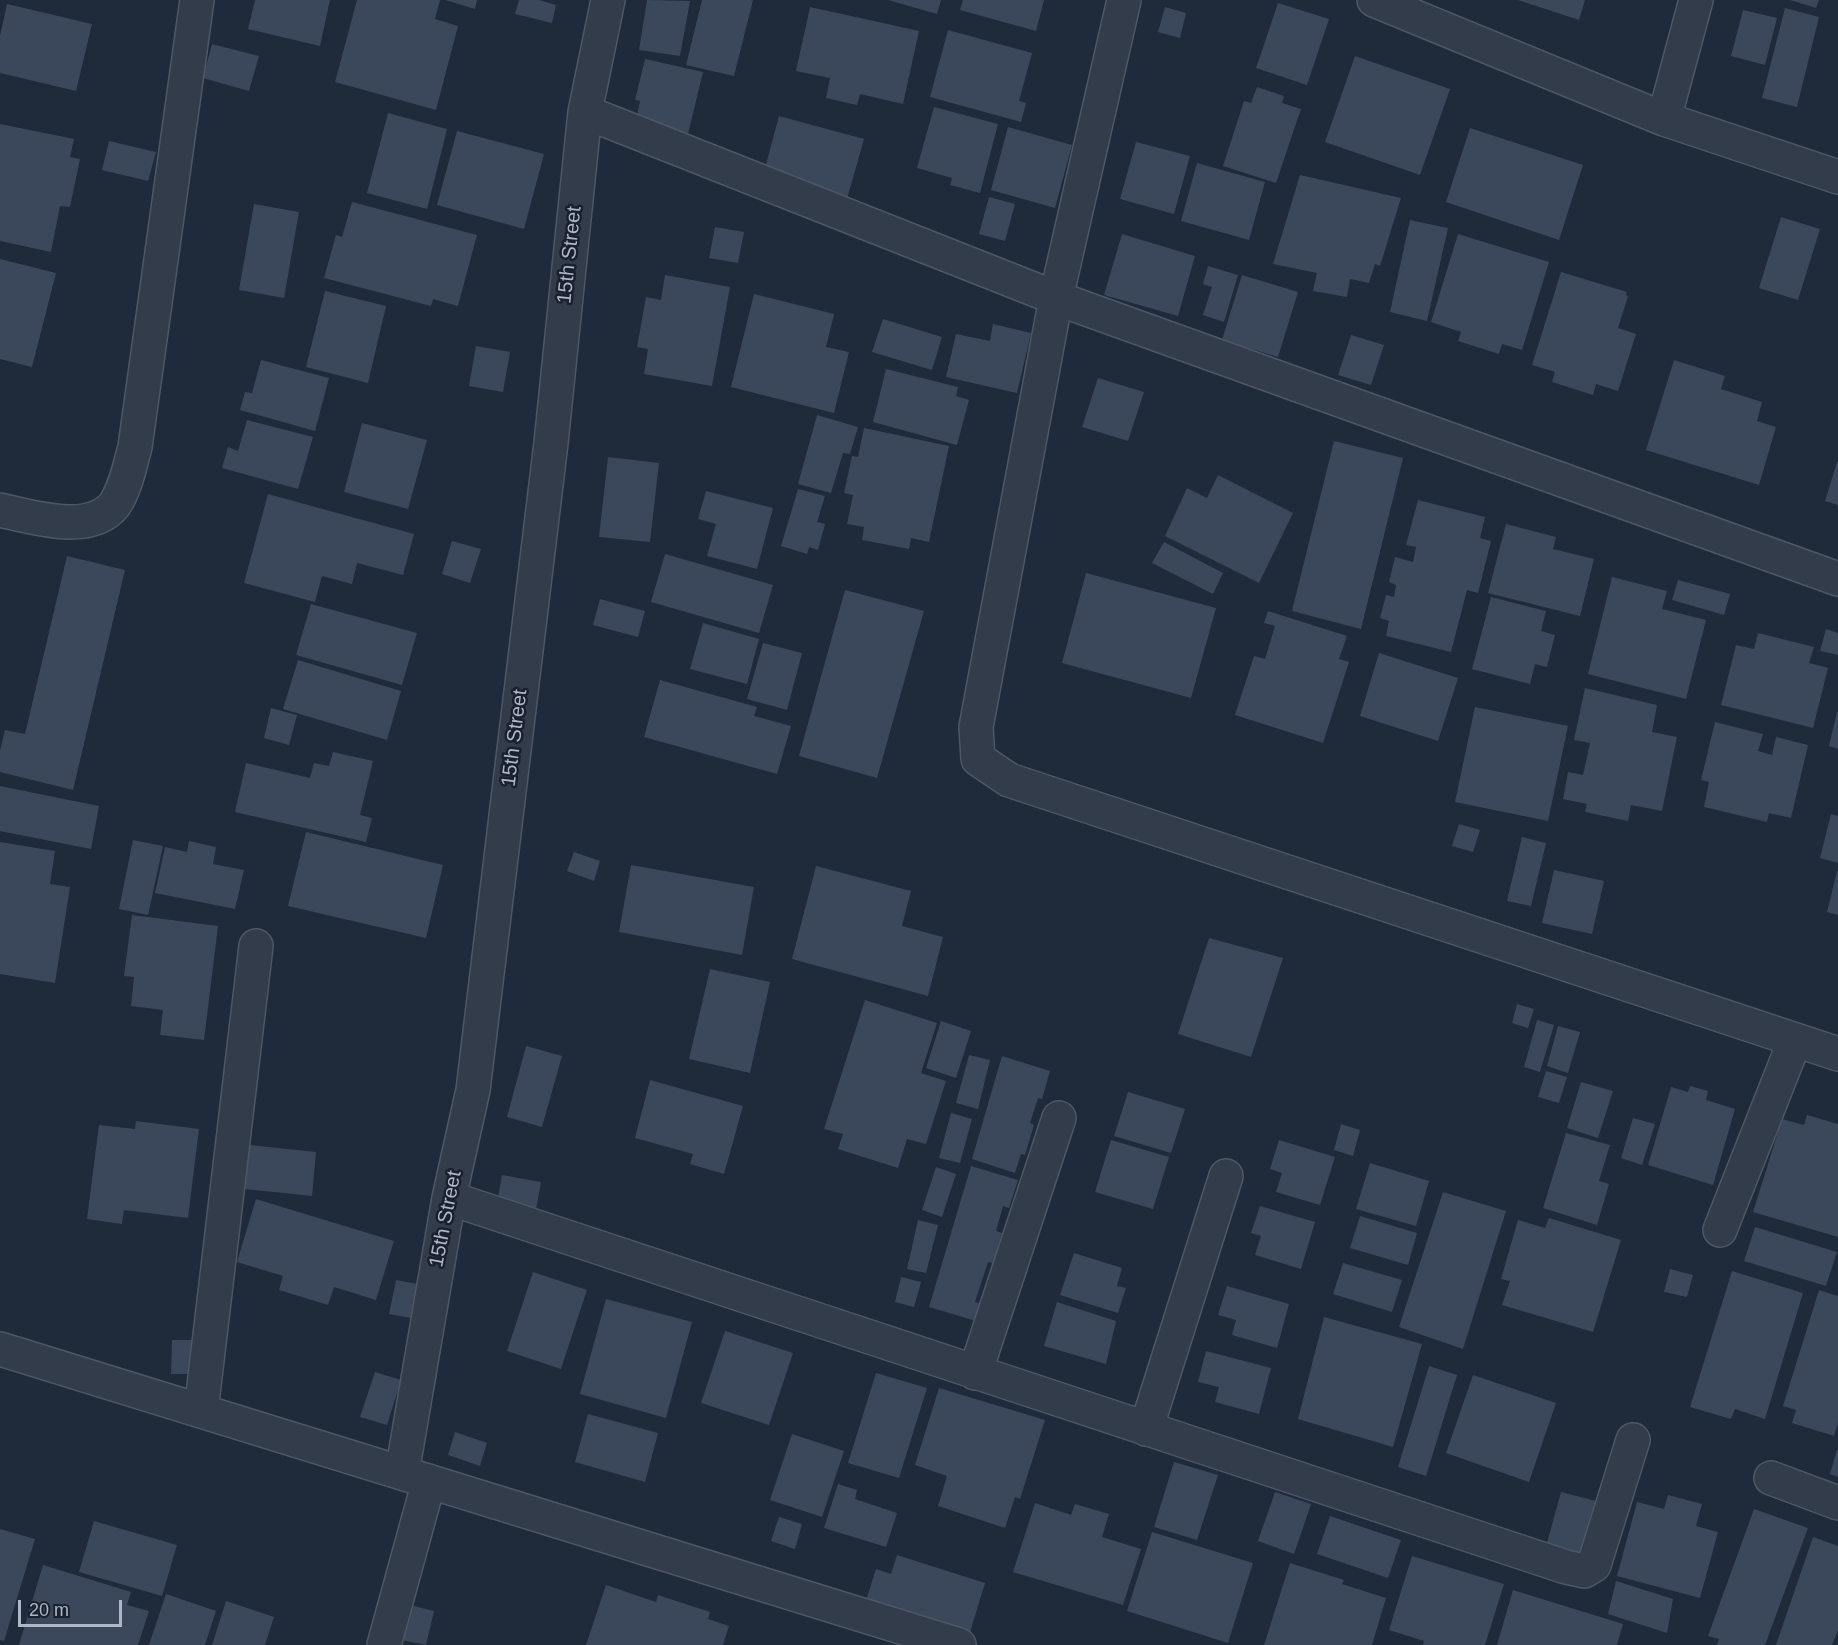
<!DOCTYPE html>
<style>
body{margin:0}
#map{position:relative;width:1838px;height:1645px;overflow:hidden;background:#1f2a3b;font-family:Arial,sans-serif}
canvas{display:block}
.scale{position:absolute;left:18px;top:1600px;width:104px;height:27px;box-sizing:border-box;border:3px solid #aeb7c7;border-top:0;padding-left:8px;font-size:18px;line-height:21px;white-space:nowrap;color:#aeb7c7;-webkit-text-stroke:4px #19212f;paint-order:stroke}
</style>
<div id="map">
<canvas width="1838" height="1645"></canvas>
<div class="scale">20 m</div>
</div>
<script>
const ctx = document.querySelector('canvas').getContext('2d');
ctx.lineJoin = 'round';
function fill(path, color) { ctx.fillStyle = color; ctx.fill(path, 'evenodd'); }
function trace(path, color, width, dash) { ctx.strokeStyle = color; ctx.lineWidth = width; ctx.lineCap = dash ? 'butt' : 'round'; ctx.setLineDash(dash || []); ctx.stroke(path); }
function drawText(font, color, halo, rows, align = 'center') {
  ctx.font = font + ' Arial,sans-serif'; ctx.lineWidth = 5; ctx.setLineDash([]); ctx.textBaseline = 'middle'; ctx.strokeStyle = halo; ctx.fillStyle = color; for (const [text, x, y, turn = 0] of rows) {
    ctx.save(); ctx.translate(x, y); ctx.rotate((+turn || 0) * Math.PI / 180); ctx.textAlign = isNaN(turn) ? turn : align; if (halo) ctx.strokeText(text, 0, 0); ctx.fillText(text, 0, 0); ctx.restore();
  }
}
const building = new Path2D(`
 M255 0H330L320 46 248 29Z
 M357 0H440L435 19 458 26 436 110 335 82Z
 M445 0H477L475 9Z
 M519 0H539L556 5 552 23 515 14Z
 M647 0 690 1 680 56 639 50Z
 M702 0H753L734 76 686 65Z
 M888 0H941L937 14Z
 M963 0H1044L1036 31 960 10Z
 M1518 0H1585L1579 20Z
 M1790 0H1819L1816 8Z
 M1278 3 1329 19 1307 85 1256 68Z
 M7 4 92 24 76 91 0 73V36Z
 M810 7 919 31 903 104 860 94 857 105 826 98 830 78 796 71Z
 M1165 7 1186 13 1180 38 1158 32Z
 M1785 8 1819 17 1797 107 1762 98Z
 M1743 10 1777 18 1765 65 1731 56Z
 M948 30 1032 53 1019 101 1026 103 1021 122 930 97Z
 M212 44 259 56 249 91 203 78Z
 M1355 56 1450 89 1420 175 1325 142Z
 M645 59 703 72 687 138 635 126 640 101 635 100Z
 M1257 87 1284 96 1282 103 1301 109 1276 183 1223 166 1244 101 1251 103Z
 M934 107 998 124 980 193 950 185 952 178 917 168Z
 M388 113 447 129 427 209 367 193Z
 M779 116 864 139 847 199 763 176Z
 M0 124 74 139 70 157 80 159 70 207 60 206 51 252 0 241Z
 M1008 127 1072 145 1055 208 991 190Z
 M1470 128 1583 165 1559 240 1446 202Z
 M457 131 544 154 524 229 437 205Z
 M109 141 156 152 148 181 102 170Z
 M1136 142 1190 156 1174 214 1120 199Z
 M1197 163 1265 182 1249 240 1181 221Z
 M1300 175 1401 198 1380 266 1375 264 1369 283 1350 279 1347 297 1313 291 1317 273 1273 264Z
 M989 197 1015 204 1005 241 979 234Z
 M352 202 477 235 458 306 433 299 431 306 324 278 336 235 342 237Z
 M254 204 299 212 284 298 239 290Z
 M1781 217 1820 229 1798 300 1759 288Z
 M1410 220 1448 228 1427 321 1390 312Z
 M715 227 744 232 738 263 709 258Z
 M1122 234 1195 256 1178 316 1104 295Z
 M1458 234 1549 262 1522 350 1502 344 1499 354 1458 341 1461 332 1431 322Z
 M0 259 56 273 32 367 0 359Z
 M1208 266 1238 275 1224 322 1203 315 1212 287 1203 284Z
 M1561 272 1627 292 1626 295 1628 296 1618 328 1636 334 1618 391 1596 384 1593 395 1552 382 1555 372 1532 365Z
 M665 275 730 287 712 386 644 374 648 349 637 347 646 297 661 300Z
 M1242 275 1298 292 1278 357 1222 340Z
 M325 291 386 306 368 383 306 367Z
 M754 294 834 314 826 347 849 352 834 413 731 387Z
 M883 319 942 337 932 370 872 352Z
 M993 324 1031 333 1017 393 946 377 956 334 990 341Z
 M1351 335 1384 345 1371 385 1338 375Z
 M476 346 510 352 503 392 469 386Z
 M261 360 329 378 315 431 240 410 245 392 252 393Z
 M1674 360 1725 376 1721 389 1762 402 1757 421 1776 427 1759 485 1646 450Z
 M886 369 958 387 956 396 969 400 957 445 873 422Z
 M1098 378 1144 392 1128 441 1082 427Z
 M817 415 858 427 850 454 843 453 831 493 798 484Z
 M247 420 313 437 298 489 222 468 228 447 238 451Z
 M362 423 427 440 408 509 344 492Z
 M864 428 949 446 929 542 911 538 909 549 862 540 864 527 847 524 853 495 844 493 852 456 858 457Z
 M1334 441 1403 458 1361 629 1292 611Z
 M608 457 659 463 650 542 599 537Z
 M1837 462H1838V505L1825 501Z
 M1218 475 1293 513 1259 583 1165 536 1187 488 1207 498Z
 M798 489 825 496 817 522 825 524 818 550 809 547 807 554 781 546Z
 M706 491 773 508 757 569 707 556 716 524 698 519Z
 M268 494 414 534 403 575 357 563 352 584 322 576 315 602 244 583Z
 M1418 500 1485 517 1480 538 1491 541 1478 593 1467 590 1451 652 1386 636 1389 621 1380 618 1386 595 1394 597 1396 585 1389 582 1395 557 1413 562 1416 547 1406 545Z
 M1506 524 1556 537 1553 549 1594 559 1580 616 1488 593Z
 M452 541 481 549 470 583 442 574Z
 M1164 542 1223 573 1213 594 1152 563Z
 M665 554 773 585 759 633 651 602Z
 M67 556 125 570 73 790 0 772V751L5 730 25 734Z
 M1086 573 1216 608 1191 698 1062 663Z
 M1612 577 1667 591 1662 609 1706 620 1686 699 1588 674Z
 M1678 580 1730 594 1724 615 1672 600Z
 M845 590 924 611 877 778 799 756Z
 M1491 597 1546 611 1541 631 1555 635 1547 667 1535 664 1530 684 1472 669Z
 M600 599 645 611 638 637 593 625Z
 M311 604 417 633 402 685 296 655Z
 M1268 611 1347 636 1339 659 1349 662 1323 743 1235 715 1254 656 1265 659 1275 626 1264 623Z
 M703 623 759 639 747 684 690 669Z
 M1826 629 1838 633V655L1820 651Z
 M1758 633 1814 647 1809 663 1828 668 1813 728 1721 705 1736 645 1754 649Z
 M763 643 802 653 787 710 747 699Z
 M1379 653 1458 678 1438 741 1360 716Z
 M298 660 401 691 387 740 283 709Z
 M660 680 757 707 754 716 791 726 777 774 644 737Z
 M1585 688 1657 705 1652 732 1677 737 1662 811 1631 805 1628 821 1585 812 1587 804 1563 799 1568 772 1583 775 1590 743 1574 740Z
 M1475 707 1568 726 1548 821 1455 802Z
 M271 708 297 715 289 745 264 738Z
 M1837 712H1838V749L1829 746Z
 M1715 722 1763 734 1758 751 1772 755 1776 737 1808 745 1791 818 1769 813 1767 822 1704 807 1709 782 1701 780Z
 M333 752 373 761 360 815 372 818 366 842 235 812 246 763 310 778 314 763 329 766Z
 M0 786 99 806 91 849 0 831Z
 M1831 814 1838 816V863L1820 858Z
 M1459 824 1480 830 1473 852 1452 846Z
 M306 832 443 865 426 938 288 906Z
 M1522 837 1546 843 1531 906 1507 901Z
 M133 840 163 846 148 915 119 909Z
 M189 841 216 847 213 864 244 870 235 909 155 893 165 847 187 852Z
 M0 842 55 851 50 884 70 887 55 983 0 974Z
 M574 852 600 861 594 881 567 871Z
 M631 865 754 887 742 955 619 932Z
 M816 866 911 891 902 926 943 937 928 996 792 959Z
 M1554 870 1604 881 1592 934 1542 923Z
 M1837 871H1838V915L1827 912Z
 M132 915 218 926 204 1040 160 1035 163 1010 131 1006 134 977 124 976Z
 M1209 938 1283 958 1251 1057 1178 1034Z
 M710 969 770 982 750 1073 689 1059Z
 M865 1000 937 1023 921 1073 946 1081 926 1144 907 1139 898 1168 838 1149 843 1134 824 1129Z
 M1517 1004 1534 1009 1528 1028 1512 1023Z
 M1537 1020 1554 1025 1540 1072 1524 1067Z
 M941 1021 971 1031 956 1078 926 1068Z
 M1558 1026 1580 1032 1568 1073 1547 1066Z
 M526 1046 562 1056 542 1127 507 1117Z
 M969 1055 990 1060 978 1109 956 1103Z
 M1002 1056 1050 1071 1042 1099 1038 1098 1030 1123 1034 1125 1025 1155 1021 1154 1015 1173 972 1159Z
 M1546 1071 1567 1077 1559 1103 1538 1097Z
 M650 1080 743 1106 724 1174 690 1164 693 1154 635 1138Z
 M1581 1082 1613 1091 1598 1138 1567 1128Z
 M1690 1086 1708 1091 1706 1100 1735 1109 1713 1185 1648 1165 1671 1087 1688 1092Z
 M1128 1092 1185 1109 1171 1153 1114 1136Z
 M951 1113 972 1119 960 1163 939 1158Z
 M1807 1115 1838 1124V1237L1753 1212 1782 1119 1804 1125Z
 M1633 1118 1655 1124 1642 1165 1621 1158Z
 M136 1121 199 1129 188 1218 124 1210 122 1224 87 1219 99 1125 135 1129Z
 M1341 1124 1360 1130 1353 1156 1334 1150Z
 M1566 1133 1610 1145 1599 1181 1609 1184 1597 1225 1543 1208Z
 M1111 1140 1169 1157 1153 1209 1095 1192Z
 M1279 1140 1335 1157 1320 1205 1276 1192 1282 1173 1270 1169Z
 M250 1145 316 1152 312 1196 245 1189Z
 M1370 1163 1429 1181 1416 1226 1356 1209Z
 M971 1166 1018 1180 1009 1208 1003 1206 996 1231 1002 1233 993 1263 988 1262 975 1302 981 1304 976 1321 929 1307Z
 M936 1167 956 1174 942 1217 922 1210Z
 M502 1175 541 1182 535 1216 496 1209Z
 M1443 1192 1506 1211 1463 1349 1399 1327Z
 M256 1199 394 1241 376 1300 334 1287 328 1305 279 1290 283 1276 237 1262Z
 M1260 1206 1315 1222 1301 1269 1255 1255 1261 1236 1251 1233Z
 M1360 1216 1417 1233 1408 1265 1350 1248Z
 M1549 1218 1621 1240 1593 1332 1502 1305 1510 1281 1501 1279 1518 1220 1545 1228Z
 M918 1220 938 1225 926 1273 907 1269Z
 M1755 1227 1837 1252 1826 1286 1744 1261Z
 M1074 1253 1122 1268 1117 1286 1126 1288 1118 1313 1060 1295Z
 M1343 1263 1402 1280 1392 1312 1333 1294Z
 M1670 1269 1693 1275 1687 1297 1664 1292Z
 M1732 1271 1803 1293 1765 1419 1735 1409 1731 1419 1690 1407Z
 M533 1272 587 1290 561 1369 507 1351Z
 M901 1277 921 1282 914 1307 895 1302Z
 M396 1280 418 1284 411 1318 389 1314Z
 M1227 1286 1289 1304 1277 1348 1232 1335 1236 1320 1218 1315Z
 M1819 1290 1838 1296V1423L1834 1436 1792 1423 1796 1410 1783 1406Z
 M606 1299 692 1322 666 1418 580 1394Z
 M1057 1302 1116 1321 1106 1364 1044 1346Z
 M1324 1317 1422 1344 1393 1447 1298 1419Z
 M725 1331 793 1353 769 1425 701 1403Z
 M172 1340H195L194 1374H171Z
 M1206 1351 1271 1368 1259 1414 1215 1402 1219 1387 1198 1382Z
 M1429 1366 1457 1375 1426 1476 1398 1467Z
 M375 1372 401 1380 387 1425 360 1417Z
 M876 1373 927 1388 899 1478 848 1463Z
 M1473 1375 1556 1403 1529 1482 1446 1453Z
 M939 1388 1045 1420 1020 1499 1015 1497 1005 1528 938 1506 947 1476 915 1465Z
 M588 1414 658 1433 645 1482 575 1462Z
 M455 1432 487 1443 480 1466 448 1455Z
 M792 1434 844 1451 822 1517 770 1500Z
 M1837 1450H1838V1477L1830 1474Z
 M1174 1462 1218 1475 1197 1540 1154 1527Z
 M838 1484 857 1490 855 1499 897 1513 886 1547 824 1528Z
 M1275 1492 1311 1504 1294 1554 1258 1541Z
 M1561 1492 1604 1503 1588 1562 1545 1550Z
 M1668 1495 1702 1504 1696 1526 1718 1532 1700 1598 1617 1576 1637 1502 1664 1509Z
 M1035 1503 1071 1515 1075 1504 1109 1514 1102 1537 1141 1549 1123 1605 1013 1572Z
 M1754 1509 1808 1528 1765 1645H1717L1719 1639 1708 1636Z
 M1330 1516 1401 1540 1388 1578 1317 1554Z
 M779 1517 802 1524 795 1549 771 1541Z
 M94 1521 177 1545 162 1596 79 1572Z
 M0 1529 35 1539 4 1641 0 1640Z
 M1152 1532 1253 1563 1228 1643 1127 1611Z
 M1813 1537 1838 1546V1630L1832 1645H1776Z
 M897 1555 985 1583 968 1639 864 1607 876 1569 891 1574Z
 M1412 1556 1504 1584 1485 1645H1423L1424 1641 1389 1630Z
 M1290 1563 1344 1580 1342 1584 1386 1598 1372 1645H1264Z
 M43 1565 131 1592 127 1605 149 1611 138 1645H19Z
 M1616 1581 1673 1599 1667 1633 1608 1614Z
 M606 1585 656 1602 658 1595 710 1612 708 1619 729 1626 723 1645H586Z
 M1513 1590 1623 1624 1617 1645H1497Z
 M166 1594 216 1611 205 1645H149Z
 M226 1601 274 1617 265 1645H212Z
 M410 1605 434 1611 426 1645 401 1640Z`);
const minor = new Path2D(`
 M1124 0 1056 298 976 727 978 759 1009 780 1838 1054
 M1374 0 1664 119 1838 177
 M585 112 1056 298 1838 579
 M1664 119 1696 0
 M0 510C32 517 91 536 115 504 126 487 130 465 135 447L197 0
 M449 1198 1566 1567 1584 1571 1594 1565 1633 1440
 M1720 1230 1795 1040
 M0 1349 959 1645
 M975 1373 1059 1118
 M201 1411 256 946
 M1146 1429 1226 1176
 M402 1473 449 1198 473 1090 551 443 585 112 608 0
 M1771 1478 1838 1503
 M384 1645 429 1481`);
const streetNames = [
 ["15th Street",570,255,-84],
 ["15th Street",515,738,-83],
 ["15th Street",446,1219,-79]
];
fill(building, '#3b485b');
trace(minor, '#4e5765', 36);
trace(minor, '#333c4b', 33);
drawText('20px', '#aeb7c7', '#19212f', streetNames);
</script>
